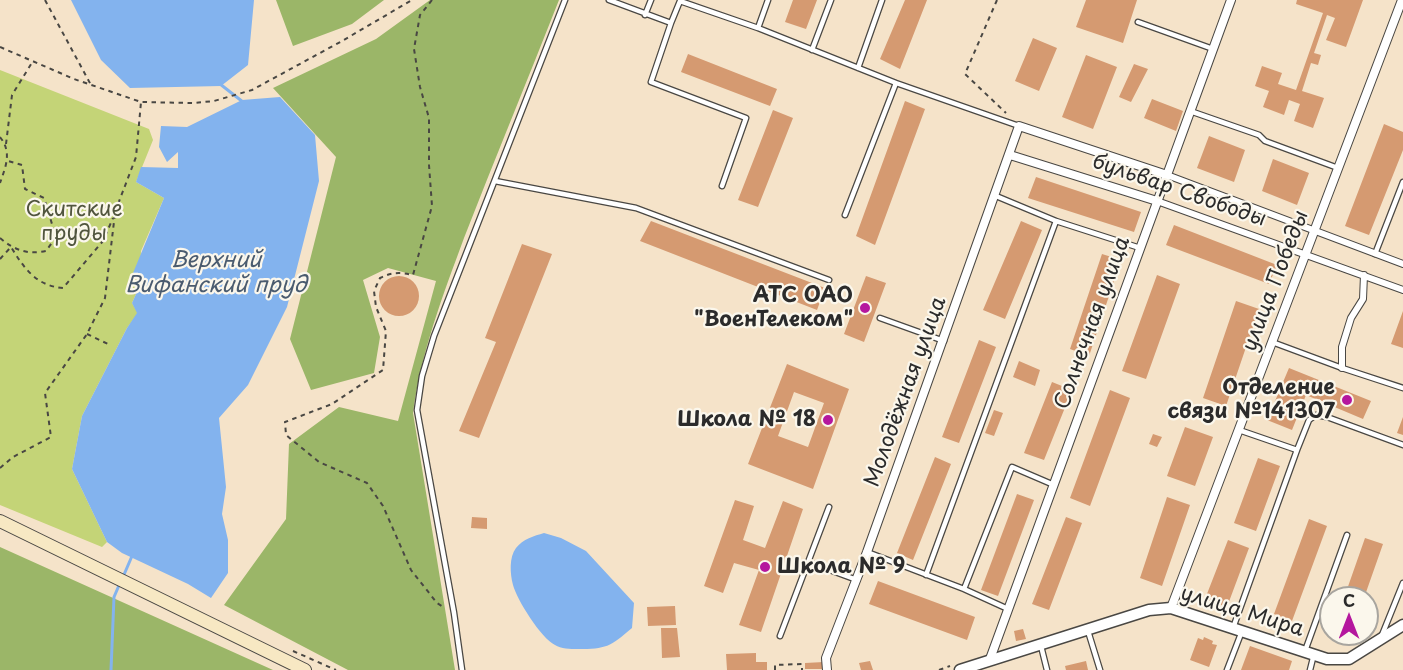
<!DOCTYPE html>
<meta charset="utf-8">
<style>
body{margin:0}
#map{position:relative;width:1403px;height:670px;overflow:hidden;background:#f5e3c9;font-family:"Playpen Sans",sans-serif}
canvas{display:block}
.north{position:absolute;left:1319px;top:586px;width:60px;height:60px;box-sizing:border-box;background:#fbf7ec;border:2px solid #a8a59f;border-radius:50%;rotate:0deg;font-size:16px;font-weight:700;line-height:24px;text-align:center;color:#2b2b2b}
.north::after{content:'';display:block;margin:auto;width:21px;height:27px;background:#b5179e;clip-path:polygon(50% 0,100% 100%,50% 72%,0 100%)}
</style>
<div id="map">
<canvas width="1403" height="670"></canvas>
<div class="north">С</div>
</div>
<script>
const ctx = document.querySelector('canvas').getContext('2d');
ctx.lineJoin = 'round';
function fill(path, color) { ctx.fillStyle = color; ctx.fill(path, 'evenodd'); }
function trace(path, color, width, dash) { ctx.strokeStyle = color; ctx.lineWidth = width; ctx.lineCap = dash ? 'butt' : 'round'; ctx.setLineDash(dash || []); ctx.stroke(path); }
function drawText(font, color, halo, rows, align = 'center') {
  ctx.font = font + ' "Playpen Sans",sans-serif'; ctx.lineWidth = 4.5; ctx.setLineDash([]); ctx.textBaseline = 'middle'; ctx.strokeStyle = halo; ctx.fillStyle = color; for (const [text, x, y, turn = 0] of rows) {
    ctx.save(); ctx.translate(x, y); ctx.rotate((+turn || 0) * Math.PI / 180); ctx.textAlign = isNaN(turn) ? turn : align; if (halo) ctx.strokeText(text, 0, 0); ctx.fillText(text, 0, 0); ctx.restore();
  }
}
const green = new Path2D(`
 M0 70 149 129 153 140 136 182 164 198 141 251 140 285 132 303 138 313 127 328 82 416 72 469 107 542 102 547 0 505Z`);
const forest = new Path2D(`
 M276 0H384L352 24 293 46Z
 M430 0H559C528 79 495 158 464 238 443 295 421 352 413 413L455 670H348L224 605 286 519 289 444 339 407 398 421 436 281 388 268 363 280 380 337 374 373 311 390 290 339 336 157 273 88 376 39Z
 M0 547 273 670H0Z`);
const water = new Path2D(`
 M71 0H254L248 65 221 86 130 88 101 60Z
 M280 97 315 135 319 181 287 307 248 385 219 418 226 487 222 514 228 540V573L211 598 188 584 122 553 107 542 72 469 82 416 127 328 137 313 132 303 140 285 133 273 164 198 136 182 141 167 178 168V152L167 162 159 147 161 126 187 127 242 100Z
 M544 533 561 538 586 551 634 603 632 628C610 647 606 649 578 649 570 649 561 649 555 645 541 638 517 600 513 585 510 574 509 557 516 548 523 539 534 536 544 533Z`);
const stream = new Path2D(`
 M220 84 243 102
 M123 577 132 556
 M111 670 114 597 120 583`);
const building = new Path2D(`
 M793 0H817L806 29 785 22Z
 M905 0H927L900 69 880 59Z
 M1086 0H1137L1123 43 1076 27Z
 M1297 0H1363L1346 47 1326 40 1335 18 1327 15 1314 53 1321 55 1318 65 1311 63 1302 91 1324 98 1313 128 1294 121 1300 104 1289 100 1284 115 1263 107 1269 91 1255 86 1262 66 1282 73 1278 84 1296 90 1323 13 1296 4Z
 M1033 38 1057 48 1039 91 1015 81Z
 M688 54 777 89 770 106 681 72Z
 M1086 55 1117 67 1093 129 1062 117Z
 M1134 64 1148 69 1131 102 1119 97Z
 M1152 99 1183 111 1176 131 1144 118Z
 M905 101 925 109 875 245 856 236Z
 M773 110 793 118 758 207 738 200Z
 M1384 124 1403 132V150L1369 235 1345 226Z
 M1209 136 1245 150 1234 182 1197 168Z
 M1273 159 1309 173 1297 205 1262 191Z
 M1036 177 1141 212 1134 232 1028 198Z
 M651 221 825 288 817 310 640 241Z
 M1021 221 1042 230 1005 319 983 310Z
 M1174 225 1277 265 1269 284 1166 245Z
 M522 244 552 254 479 438 459 431 496 342 485 338Z
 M1102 254 1121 260 1089 356 1070 349Z
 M1157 275 1180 284 1146 379 1122 371Z
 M866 276 886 283 864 342 844 334Z
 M379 296a20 20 0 1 1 40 0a20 20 0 1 1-40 0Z
 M1236 301 1259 309 1226 406 1203 398Z
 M1403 311V348L1391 344Z
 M979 340 996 347 959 443 942 437Z
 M1019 361 1040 370 1035 386 1013 377Z
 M787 364 849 389 813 489 748 464ZM794 392 824 403 808 447 778 436Z
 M1289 368 1371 401 1363 419 1306 395 1292 430 1267 420Z
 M1052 382 1072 390 1044 460 1024 453Z
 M1110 390 1130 398 1090 506 1070 498Z
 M994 410 1003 413 994 436 985 433Z
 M1403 417V435L1397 433Z
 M1185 427 1213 437 1195 486 1167 476Z
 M1153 434 1162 437 1157 447 1149 444Z
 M935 457 951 464 913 560 897 553Z
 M1258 458 1280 466 1256 531 1234 523Z
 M1017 494 1034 500 998 596 981 590Z
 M1167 497 1190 505 1162 586 1140 578Z
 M735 500 754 506 743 540 765 548 783 501 803 509 761 632 739 625 759 570 734 563 723 593 704 586Z
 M472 517 487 518V529L471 528Z
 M1066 517 1082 523 1049 610 1032 604Z
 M1309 519 1327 526 1292 621 1274 614Z
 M1365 538 1383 544 1364 598H1344Z
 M1228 540 1249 548 1227 607 1205 599Z
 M878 581 975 617 967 640 869 604Z
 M675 606 676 625 648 626 647 607Z
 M661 628H677L680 657 662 658Z
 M1023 629 1026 639 1016 641 1014 631Z
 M1204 637 1213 641 1212 644 1217 645 1209 667 1190 660 1198 638 1203 640Z
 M1250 646 1292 661 1289 670H1241Z
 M756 653V662H767V670H727L726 654Z
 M870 661 873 670H861L859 663Z
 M1086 661 1088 670H1066L1065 666Z
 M824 662V669H805V663Z`);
const path = new Path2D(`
 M45 0 91 85
 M432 0 420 15 414 49 420 87 429 118V165L432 206 413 275C400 272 392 272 380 278L374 291 376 307 386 331 383 370 332 404 285 422 286 435 319 462 367 483 383 506 411 570 437 603 445 608
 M997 0 965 74 1006 113
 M0 47 74 79 141 102 193 103 214 101 252 90 342 41 412 0
 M0 137C12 152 6 166 0 183
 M6 144 12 95 33 61
 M115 212 136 157 141 102
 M0 238C14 250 28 255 46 251L56 237 44 198 25 189 22 165 8 161
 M0 259 11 247C24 268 36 286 63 288L103 241 113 218
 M87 334 110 345
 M0 468 13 457 51 437 45 393 87 334 105 298 115 213
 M293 651 336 670
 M775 670V665L802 664V670
 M939 670 950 666`);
const service = new Path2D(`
 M609 0 671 23 680 1 758 28 896 83
 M645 15 651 0
 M1138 22 1213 49
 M671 23 651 82 746 118 722 186
 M758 28 768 0
 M812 50 831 0
 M858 68 882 0
 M1190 111 1259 135 1265 141 1338 168
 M495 181 636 208 829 280
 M845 215 896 83 1019 126
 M1056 221 1140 248
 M1375 254 1403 182
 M880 318 944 341
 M1272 342 1342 368 1403 388
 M1239 430 1297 450 1309 420 1316 415 1327 417 1403 445
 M867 552 964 589 1008 609
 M808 562 857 580
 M926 575 1056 221 996 196
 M964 589 1012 467 1054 485
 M1233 628 1297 450
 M1088 631 1100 670
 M1382 635 1403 583
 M780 636 829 507
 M1041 646 1047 670
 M1305 651 1347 535
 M462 670 454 613 417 410 422 376 434 336 565 0
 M1227 670 1242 631
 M1310 670 1314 654`);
const pedestrian = new Path2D(`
 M1167 175 1403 264
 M1157 201 1403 290
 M1342 368V347L1351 318 1363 299 1364 275`);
const minor = new Path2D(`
 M1010 155 1157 201
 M1171 608 1402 0
 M990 659 1231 0
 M827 670 826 658 867 552 1019 126 1167 175`);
const tertiary = new Path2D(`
 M960 670 1149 610 1171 608 1327 659H1349L1403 625`);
const secondary = new Path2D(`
 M0 521 305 670`);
const markers = [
 [865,308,6,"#b5179e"],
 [1347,400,6,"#b5179e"],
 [828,420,6,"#b5179e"],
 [765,567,6,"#b5179e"]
];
const streetNames = [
 ["бульвар Свободы",1179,191,19],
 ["улица Победы",1276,281,-69],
 ["Солнечная улица",1093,323,-70],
 ["Молодёжная улица",906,392,-70],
 ["улица Мира",1242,612,17]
];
const parkNames = [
 ["Скитские",74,210],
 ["пруды",74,234]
];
const poiNames = [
 ["АТС ОАО",853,296],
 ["\"ВоенТелеком\"",853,320],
 ["Отделение",1335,388],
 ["связи №141307",1335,412],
 ["Школа № 18",816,420],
 ["Школа № 9",777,567,"left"]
];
const waterNames = [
 ["Верхний",216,261],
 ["Вифанский пруд",216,286]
];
fill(green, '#c4d477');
fill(forest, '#9bb668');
fill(water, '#83b3ee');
trace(stream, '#83b3ee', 3);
fill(building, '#d59a71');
trace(service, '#494743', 7);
trace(pedestrian, '#494743', 8);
trace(minor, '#494743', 10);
trace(tertiary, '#494743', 13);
trace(secondary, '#494743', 14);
trace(path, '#494743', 2, [4.5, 4.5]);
trace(service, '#fff', 4.5);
trace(pedestrian, '#fff', 6);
trace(minor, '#fff', 8);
trace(tertiary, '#fff', 10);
trace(secondary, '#f7e8c3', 12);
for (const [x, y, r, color] of markers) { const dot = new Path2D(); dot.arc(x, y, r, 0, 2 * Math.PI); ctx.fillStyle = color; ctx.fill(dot); trace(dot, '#fbf7ec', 2); }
drawText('21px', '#2b2b2b', '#fbf7ec', streetNames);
drawText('21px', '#51553e', '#fbf7ec', parkNames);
drawText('bold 21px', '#2b2b2b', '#fbf7ec', poiNames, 'right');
drawText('italic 22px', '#4a5b6f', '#fbf7ec', waterNames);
</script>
